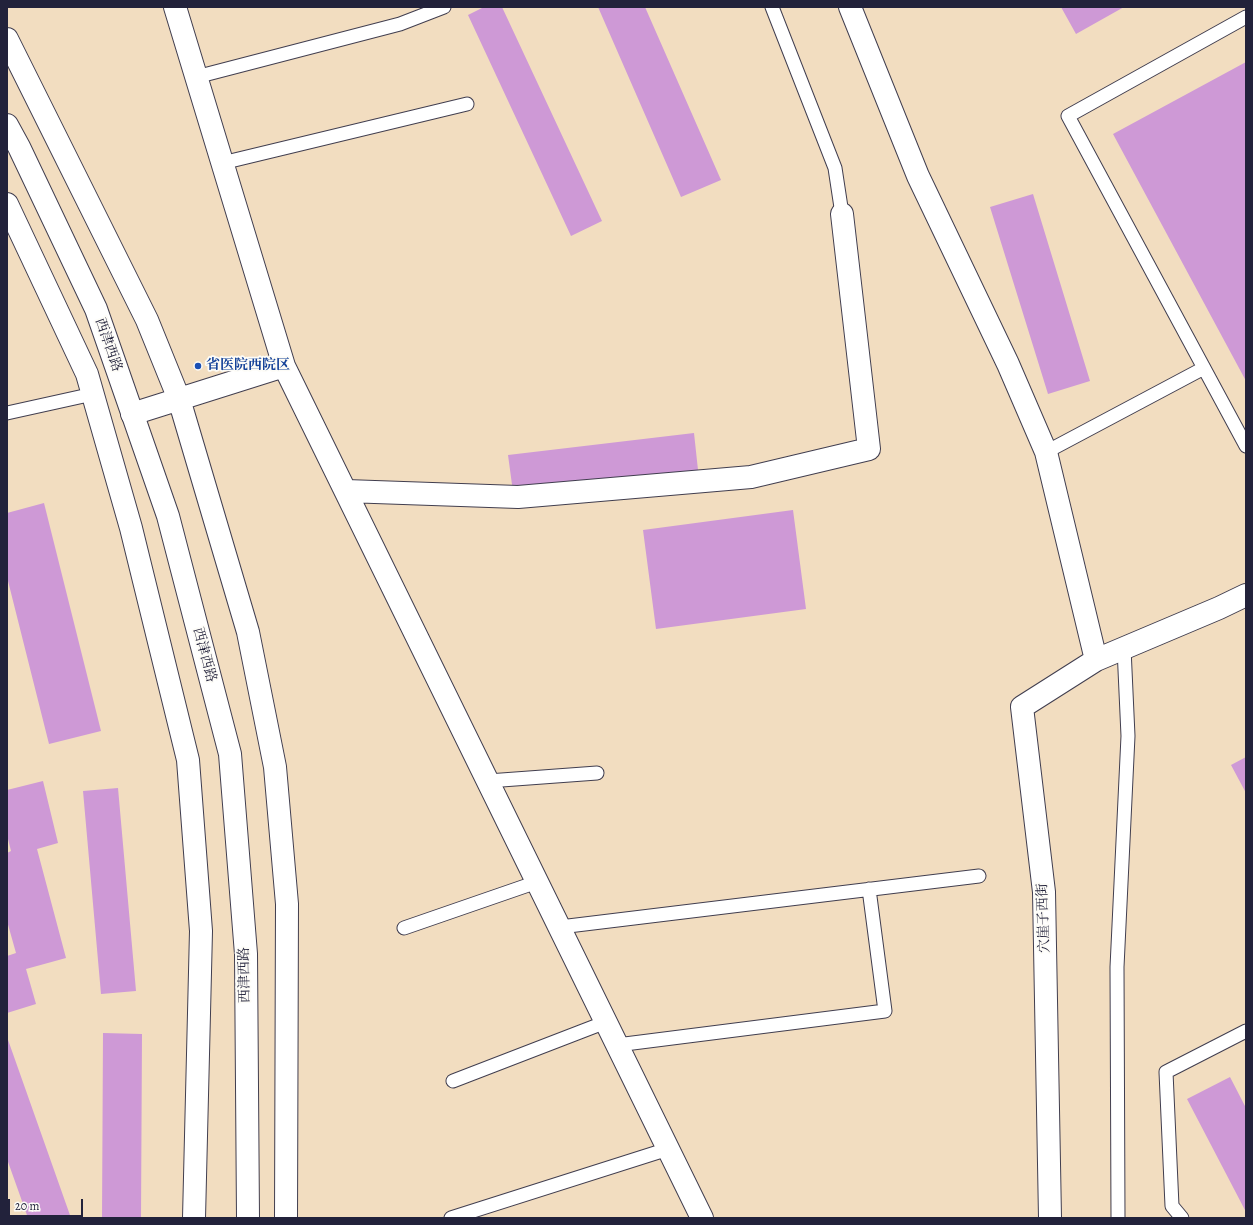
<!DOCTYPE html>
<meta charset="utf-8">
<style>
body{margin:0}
#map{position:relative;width:1253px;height:1225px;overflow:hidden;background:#f2ddc0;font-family:Alegreya,serif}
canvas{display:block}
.frame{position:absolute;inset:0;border:8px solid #22223b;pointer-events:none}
.scale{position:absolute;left:8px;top:1199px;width:75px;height:18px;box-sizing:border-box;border:2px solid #22223b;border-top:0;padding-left:5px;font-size:12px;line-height:14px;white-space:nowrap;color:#22223b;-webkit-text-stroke:3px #fdfcf7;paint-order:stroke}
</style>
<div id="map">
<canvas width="1253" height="1225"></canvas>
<div class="frame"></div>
<div class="scale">20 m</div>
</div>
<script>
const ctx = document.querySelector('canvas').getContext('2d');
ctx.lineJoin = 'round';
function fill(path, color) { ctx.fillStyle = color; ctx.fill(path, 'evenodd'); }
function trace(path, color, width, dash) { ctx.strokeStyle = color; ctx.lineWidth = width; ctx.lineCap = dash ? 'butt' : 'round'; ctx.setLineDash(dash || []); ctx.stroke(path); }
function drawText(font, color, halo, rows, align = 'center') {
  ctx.font = font + ' Alegreya,"Noto Serif SC",serif'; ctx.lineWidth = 3.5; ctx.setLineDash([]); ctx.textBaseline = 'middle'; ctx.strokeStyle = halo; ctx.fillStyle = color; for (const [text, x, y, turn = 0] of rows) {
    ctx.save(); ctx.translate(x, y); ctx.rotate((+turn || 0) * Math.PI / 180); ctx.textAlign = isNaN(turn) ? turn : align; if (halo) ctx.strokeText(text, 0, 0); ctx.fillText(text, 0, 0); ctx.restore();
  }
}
const building = new Path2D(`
 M484 7H502L602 221 571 236 468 15Z
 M598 7H645L721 180 681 197Z
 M1061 7H1124L1076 34Z
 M1246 62V381L1113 134Z
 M1033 194 1090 381 1048 394 990 207Z
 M694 433 698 470 513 492 508 455Z
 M44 503 101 731 49 744 7 577V513Z
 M793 510 806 609 656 629 643 530Z
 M1246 757V793L1231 765Z
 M43 781 58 843 37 849 66 958 26 969 36 1004 7 1013V956L16 953 7 921V853L11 851 7 835V790Z
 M118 788 136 991 101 994 83 791Z
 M103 1033 142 1034 141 1218H102Z
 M7 1037 71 1218H28L7 1159Z
 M1230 1077 1246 1108V1212L1187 1099Z`);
const lane = new Path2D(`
 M772 7 835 168 842 214
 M1246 17 1068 116 1246 446
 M196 77 400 24 444 7
 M222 163 467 104
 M7 413 93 394
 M1046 452 1204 368
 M488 781 597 773
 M560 927 979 876
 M404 928 537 882
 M617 1045 885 1011 869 889
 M453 1081 606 1022
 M451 1218 668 1149
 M1118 1218 1117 967 1128 736 1124 648
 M1182 1218 1172 1206 1166 1072 1246 1031`);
const street = new Path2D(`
 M175 7 284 366 702 1218
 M850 7 918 176 1008 364 1046 452 1096 660 1219 608 1246 595
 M7 39 147 320 179 399 248 632 275 767 287 904 286 1218
 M132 414 284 366
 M346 491 518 497 751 477 869 449 842 214
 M1050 1218 1044 892 1022 707 1096 660`);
const primary = new Path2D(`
 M7 125 19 147 96 309 168 516 230 754 246 954 248 1218
 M7 204 87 374 131 528 188 760 201 931 194 1218`);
const markers = [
 [198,366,4,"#1a4fb4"]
];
const streetNames = [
 ["西津西路",108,345,71],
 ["西津西路",204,655,75],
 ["穴崖子西街",1044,918,-92],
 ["西津西路",245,975,-91]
];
const transitNames = [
 ["省医院西院区",206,366]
];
fill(building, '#ce99d6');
trace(lane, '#413e4f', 15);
trace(street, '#413e4f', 24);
trace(primary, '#413e4f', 24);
trace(lane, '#fff', 13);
trace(street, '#fff', 22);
trace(primary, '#fff', 22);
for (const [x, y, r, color] of markers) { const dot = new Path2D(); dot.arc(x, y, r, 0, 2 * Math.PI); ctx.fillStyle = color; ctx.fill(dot); trace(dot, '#fdfcf7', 1.5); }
drawText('14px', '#22223b', '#fdfcf7', streetNames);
drawText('bold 14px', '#164399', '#fdfcf7', transitNames, 'left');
</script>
